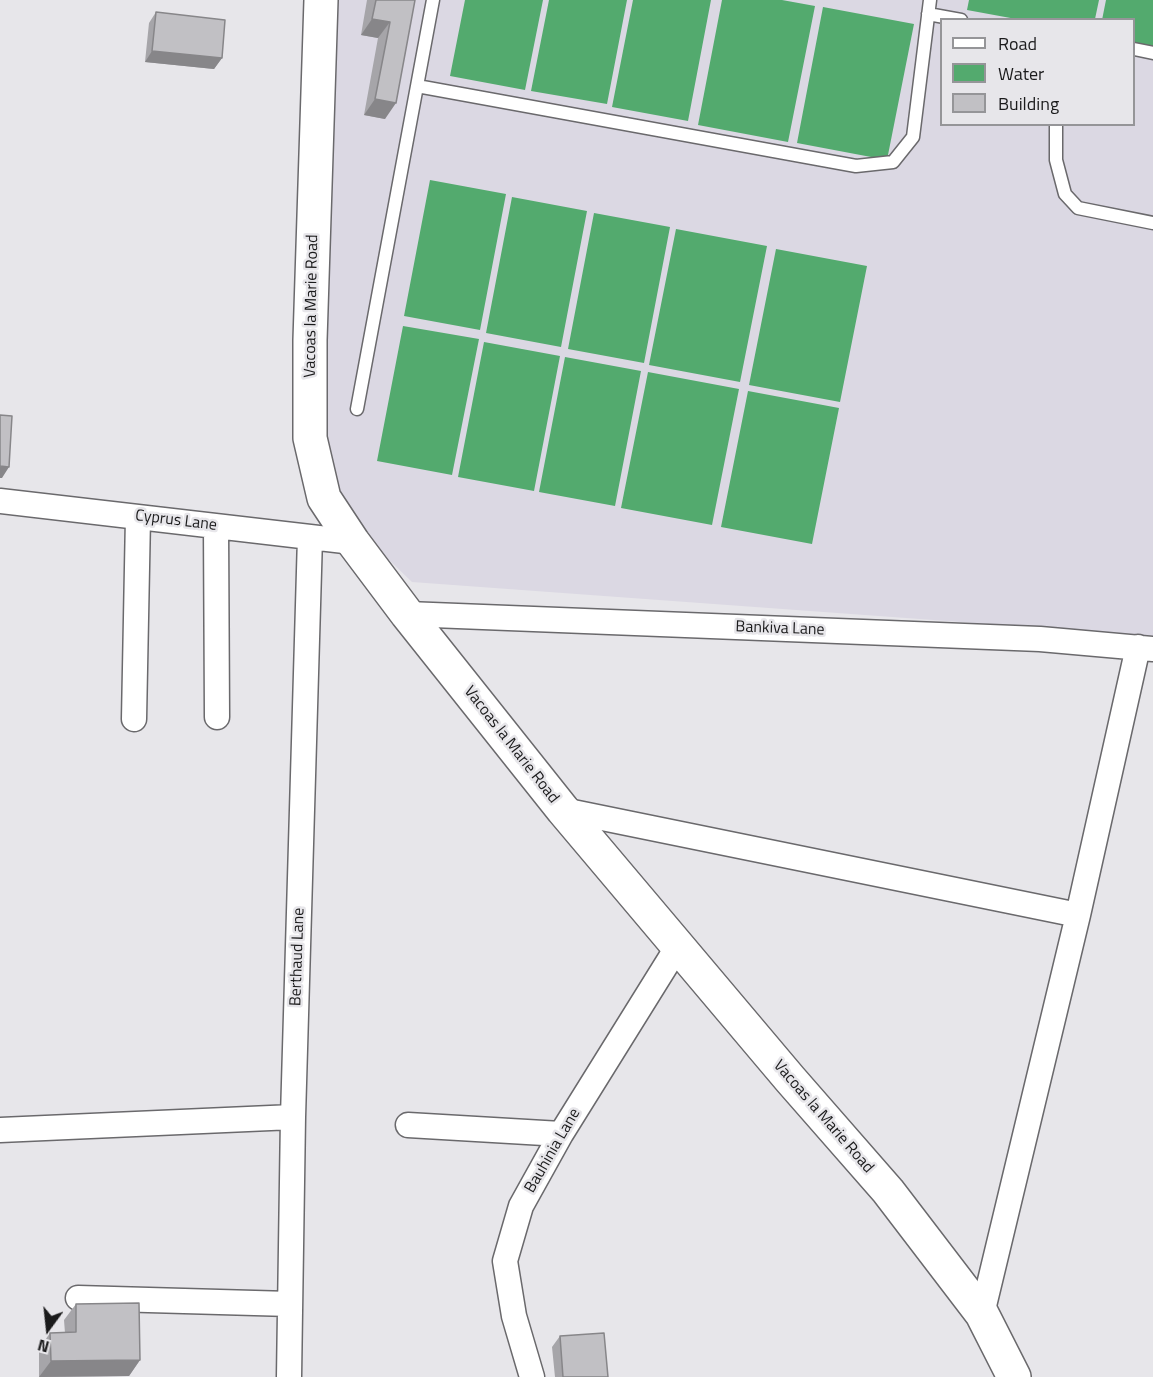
<!DOCTYPE html>
<style>
body{margin:0}
#map{position:relative;width:1153px;height:1377px;overflow:hidden;background:#e7e6ea;font-family:"Titillium Web",sans-serif}
canvas{display:block}
.legend{position:absolute;left:940px;top:18px;width:195px;height:108px;box-sizing:border-box;background:#e7e6ea;border:2px solid #959598;margin:0;padding:8px 10px;list-style:none;font-size:18px;color:#1b1b1c}
.legend li{display:flex;align-items:center;gap:12px;height:30px}
.legend b{width:30px;border:2px solid #959598}
.north{position:absolute;left:18px;top:1299px;width:60px;height:60px;-webkit-text-stroke:4px #e7e6ea;paint-order:stroke;rotate:195deg;font-size:16px;font-weight:700;line-height:24px;text-align:center;color:#1b1b1c}
.north::after{content:'';display:block;margin:auto;width:21px;height:27px;background:#1b1b1c;clip-path:polygon(50% 0,100% 100%,50% 72%,0 100%)}
</style>
<div id="map">
<canvas width="1153" height="1377"></canvas>
<ul class="legend">
<li><b style="height:8px;background:#fff"></b>Road</li>
<li><b style="height:16px;background:#53aa6e"></b>Water</li>
<li><b style="height:16px;background:#c1c0c4"></b>Building</li>
</ul>
<div class="north">N</div>
</div>
<script>
const ctx = document.querySelector('canvas').getContext('2d');
ctx.lineJoin = 'round';
function fill(path, color) { ctx.fillStyle = color; ctx.fill(path, 'evenodd'); }
function trace(path, color, width, dash) { ctx.strokeStyle = color; ctx.lineWidth = width; ctx.lineCap = dash ? 'butt' : 'round'; ctx.setLineDash(dash || []); ctx.stroke(path); }
function drawText(font, color, halo, rows, align = 'center') {
  ctx.font = font + ' "Titillium Web",sans-serif'; ctx.lineWidth = 5; ctx.setLineDash([]); ctx.textBaseline = 'middle'; ctx.strokeStyle = halo; ctx.fillStyle = color; for (const [text, x, y, turn = 0] of rows) {
    ctx.save(); ctx.translate(x, y); ctx.rotate((+turn || 0) * Math.PI / 180); ctx.textAlign = isNaN(turn) ? turn : align; if (halo) ctx.strokeText(text, 0, 0); ctx.fillText(text, 0, 0); ctx.restore();
  }
}
const built = new Path2D(`
 M329 0H1153V636L412 582 360 532 326 465 323 302ZM942 20H1134V124H942Z`);
const water = new Path2D(`
 M465 0H543L525 90 450 76Z
 M549 0H627L607 104 531 91Z
 M633 0H711L688 121 612 107Z
 M722 0H782L815 6 788 142 698 125Z
 M969 0H1099L1095 19H1016L967 10Z
 M1106 0H1153V47L1134 43V20H1102Z
 M823 7 914 24 887 160 797 143Z
 M430 180 506 194 480 330 404 316Z
 M512 197 587 211 561 347 486 333Z
 M594 213 670 227 644 363 568 349Z
 M676 229 767 246 740 382 649 365Z
 M776 249 867 266 840 402 749 385Z
 M403 326 479 339 452 475 377 461Z
 M484 342 560 356 534 491 458 477Z
 M565 357 641 371 615 506 539 492Z
 M648 372 739 389 712 525 621 508Z
 M748 391 839 408 812 544 721 527Z`);
const service = new Path2D(`
 M928 14 961 20
 M1134 49 1153 53
 M417 86 856 166 893 162 913 137 930 0
 M1056 124V160L1065 194 1078 208 1153 223
 M357 409 433 0`);
const minor = new Path2D(`
 M0 501 353 542
 M216 526 217 717
 M407 614 1040 639 1153 649
 M134 719 138 517
 M563 810 1078 915
 M408 1125 561 1134
 M0 1130 293 1117
 M78 1298 290 1304
 M982 1314 1078 915 1138 647
 M289 1377 293 1117 310 537
 M532 1377 514 1316 505 1261 521 1206 561 1134 678 946`);
const secondary = new Path2D(`
 M321 0 310 340V438L324 498 353 542 407 614 563 810 790 1079 888 1191 982 1314 1014 1377`);
const wall = new Path2D(`
 M367 0H415L385 119 364 115 378 38 361 35Z
 M156 12 222 58 214 69 145 62 149 23Z
 M76 1304 140 1360 129 1376 39 1377V1349L50 1333H65L64 1320Z
 M560 1336 608 1377H555L552 1347Z`);
const shadedWall = new Path2D(`
 M372 19 390 22 378 38 361 35Z
 M152 51 222 58 214 69 145 62Z
 M375 99 396 103 385 119 364 115Z
 M0 466 9 467 2 478H0Z
 M140 1360 129 1376 39 1377 51 1361Z`);
const building = new Path2D(`
 M376 0H415L396 103 375 99 390 22 372 19Z
 M156 12 225 20 222 58 152 51Z
 M0 415 12 416 9 467 0 466Z
 M139 1303 140 1360 51 1361 50 1333 76 1332V1304Z
 M604 1333 608 1377H563L560 1336Z`);
const streetNames = [
 ["Vacoas la Marie Road",312,306,-89],
 ["Cyprus Lane",176,521,7],
 ["Bankiva Lane",780,629,2],
 ["Vacoas la Marie Road",511,745,52],
 ["Berthaud Lane",298,957,-88],
 ["Vacoas la Marie Road",823,1117,49],
 ["Bauhinia Lane",553,1151,-60]
];
fill(built, '#dbd8e3');
fill(water, '#53aa6e');
trace(service, '#6a696c', 15);
trace(minor, '#6a696c', 27);
trace(secondary, '#6a696c', 36);
trace(service, '#fff', 12);
trace(minor, '#fff', 24);
trace(secondary, '#fff', 33);
fill(wall, '#a6a5a9');
fill(shadedWall, '#878689');
fill(building, '#c1c0c4');
trace(building, '#878689', 1.5);
drawText('16px', '#1b1b1c', '#e7e6ea', streetNames);
</script>
